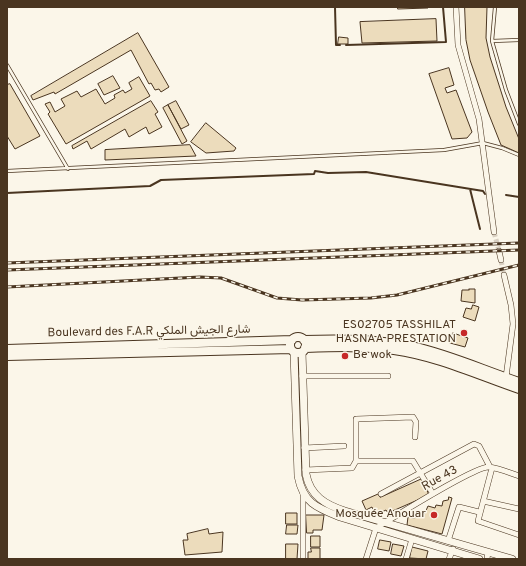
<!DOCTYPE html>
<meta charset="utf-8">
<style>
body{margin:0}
#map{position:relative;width:526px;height:566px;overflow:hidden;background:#fbf6e9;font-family:Overpass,sans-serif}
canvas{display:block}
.frame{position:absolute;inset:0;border:8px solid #4a3520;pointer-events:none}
</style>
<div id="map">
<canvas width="526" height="566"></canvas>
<div class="frame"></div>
</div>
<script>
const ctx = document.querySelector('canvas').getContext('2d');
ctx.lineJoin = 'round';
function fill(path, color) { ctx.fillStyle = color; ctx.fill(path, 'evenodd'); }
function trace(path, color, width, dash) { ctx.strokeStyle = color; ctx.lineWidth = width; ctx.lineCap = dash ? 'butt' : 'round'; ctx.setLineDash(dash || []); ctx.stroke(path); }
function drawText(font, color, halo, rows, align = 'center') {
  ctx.font = font + ' Overpass,Vazirmatn,sans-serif'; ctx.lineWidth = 3; ctx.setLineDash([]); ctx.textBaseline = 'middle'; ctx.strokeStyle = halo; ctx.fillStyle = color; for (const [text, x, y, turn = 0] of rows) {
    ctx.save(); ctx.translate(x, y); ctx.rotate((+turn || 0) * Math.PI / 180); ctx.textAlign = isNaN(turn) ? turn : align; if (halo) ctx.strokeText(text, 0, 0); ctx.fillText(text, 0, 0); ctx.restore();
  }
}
const building = new Path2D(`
 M398 7H428V8L398 9Z
 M465 7H487L486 38 490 57 506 107 519 139V153L501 145 488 112 470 60 466 40Z
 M436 19 437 41 362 43 360 22Z
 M138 33 169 87 161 92 159 89 155 90 151 83 149 84 131 50 55 94 54 92 33 100 31 96Z
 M339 37 348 38V44H338Z
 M449 68 454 85 445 88 447 93 456 90 472 132 467 138 452 139 429 74Z
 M113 76 120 88 104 95 98 84Z
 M139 77 150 96 66 144 48 114 50 112 45 104 50 102 55 112 65 106 61 99 77 91 81 97 96 89 105 104 115 98 114 95 123 90 125 93 132 89 129 83Z
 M10 84 40 136 15 149 7 136V85Z
 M151 101 158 112 155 114 162 127 149 134 146 127 129 137 125 129 91 149 87 141 73 149 72 146Z
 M176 101 189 125 181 129 168 105Z
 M168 105 187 141 182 144 163 108Z
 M206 123 236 148 234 151 206 153 191 142Z
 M190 145 196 156 105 160V150Z
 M469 289H475V303L461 301 462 290H469Z
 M473 305 479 307 475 321 463 317 466 308 471 309Z
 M453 333 468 338 465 347 450 343Z
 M422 479 429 495 388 513 386 510 375 515 372 507 366 510 362 501 378 494 380 497Z
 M449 497 452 498 442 534 407 525 408 517 414 518 425 513 428 506 435 508 436 505 442 506 443 501 448 500Z
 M286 513H297V524H286Z
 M306 515H324L322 530H313V533H307Z
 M287 525H298L297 534H286Z
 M208 529 209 534 223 532 222 552 185 555 183 540H188L187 534Z
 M311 536H320V547H311Z
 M380 540 391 542 389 551 378 549Z
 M286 544H298L297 559H286Z
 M393 544 404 546 401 556 391 554Z
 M412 547 428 551 426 559 410 558Z
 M311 548H320V559H308V552H311Z`);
const minorTunnel = new Path2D(`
 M494 232 499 251
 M501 260 504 275`);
const service = new Path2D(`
 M495 7 492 41 506 90 519 124
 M492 41 519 40
 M7 65 68 169
 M7 171 444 150 483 143 502 148 519 155`);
const minor = new Path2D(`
 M456 7 458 45 479 119 494 232
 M499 251 501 260
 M504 275 511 305 513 324 506 377
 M302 376H388
 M304 448 344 446
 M356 461V419L413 417 416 422 415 437
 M492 468 478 521 519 535
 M305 470 352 468 356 461H413L433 494
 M381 494 474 444 479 446 490 467
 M483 501 519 509
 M448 541 459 507 479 512
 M303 559V492
 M366 559 376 528C393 518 475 466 489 467 499 468 510 473 519 476
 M406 559 412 539
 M449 559 453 549
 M487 559 488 552`);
const secondary = new Path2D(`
 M294 352 298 476C303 503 317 508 340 517L479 559
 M302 352 306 474C310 496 326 505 345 511L512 559`);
const primary = new Path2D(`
 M290 345a8 8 0 1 1 16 0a8 8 0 1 1-16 0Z
 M304 340C340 339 376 339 411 346 448 354 483 370 519 382
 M305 348C335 347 364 346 394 350 437 356 478 375 519 389
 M7 349 292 340
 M7 356 291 349`);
const rail = new Path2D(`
 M7 263 519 243
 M7 270 519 250
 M7 287 200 277 221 278 277 298 302 300 371 298 397 295 519 265`);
const wall = new Path2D(`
 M335 7 336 45H340
 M346 45 446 42 443 7
 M470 189 480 229
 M7 193 150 186 161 180 314 174 315 171 328 173 366 172 483 191 485 194
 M506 195 519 197`);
const markers = [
 [464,333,4,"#c62828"],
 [345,356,4,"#c62828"],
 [434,515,4,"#c62828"]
];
const poiNames = [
 ["ES02705 TASSHILAT",456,326],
 ["HASNAA PRESTATION",456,340],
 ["Be wok",353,356,"left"],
 ["Mosquée Anouar",426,515]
];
const streetNames = [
 ["Boulevard des F.A.R شارع الجيش الملكي",149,332,-1],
 ["Rue 43",440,479,-29]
];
fill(building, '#ecdcbc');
trace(building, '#4a3520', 1);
trace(minorTunnel, '#d8cfc1', 5, [5, 2.5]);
trace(service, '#4a3520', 4);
trace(minor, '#4a3520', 6);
trace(secondary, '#4a3520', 8);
trace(primary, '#4a3520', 10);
trace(service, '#fbf6e9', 2.5);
trace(minor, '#fbf6e9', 5);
trace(secondary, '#fbf6e9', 7);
trace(primary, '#fbf6e9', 8);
trace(rail, '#4a3520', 3);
trace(rail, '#fbf6e9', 1.5, [4.5]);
trace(wall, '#4a3520', 2);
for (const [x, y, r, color] of markers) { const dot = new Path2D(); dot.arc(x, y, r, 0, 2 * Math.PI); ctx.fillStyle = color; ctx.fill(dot); trace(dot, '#fbf6e9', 1.5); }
drawText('12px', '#4a3520', '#fbf6e9', poiNames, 'right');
drawText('12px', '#4a3520', '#fbf6e9', streetNames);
</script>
